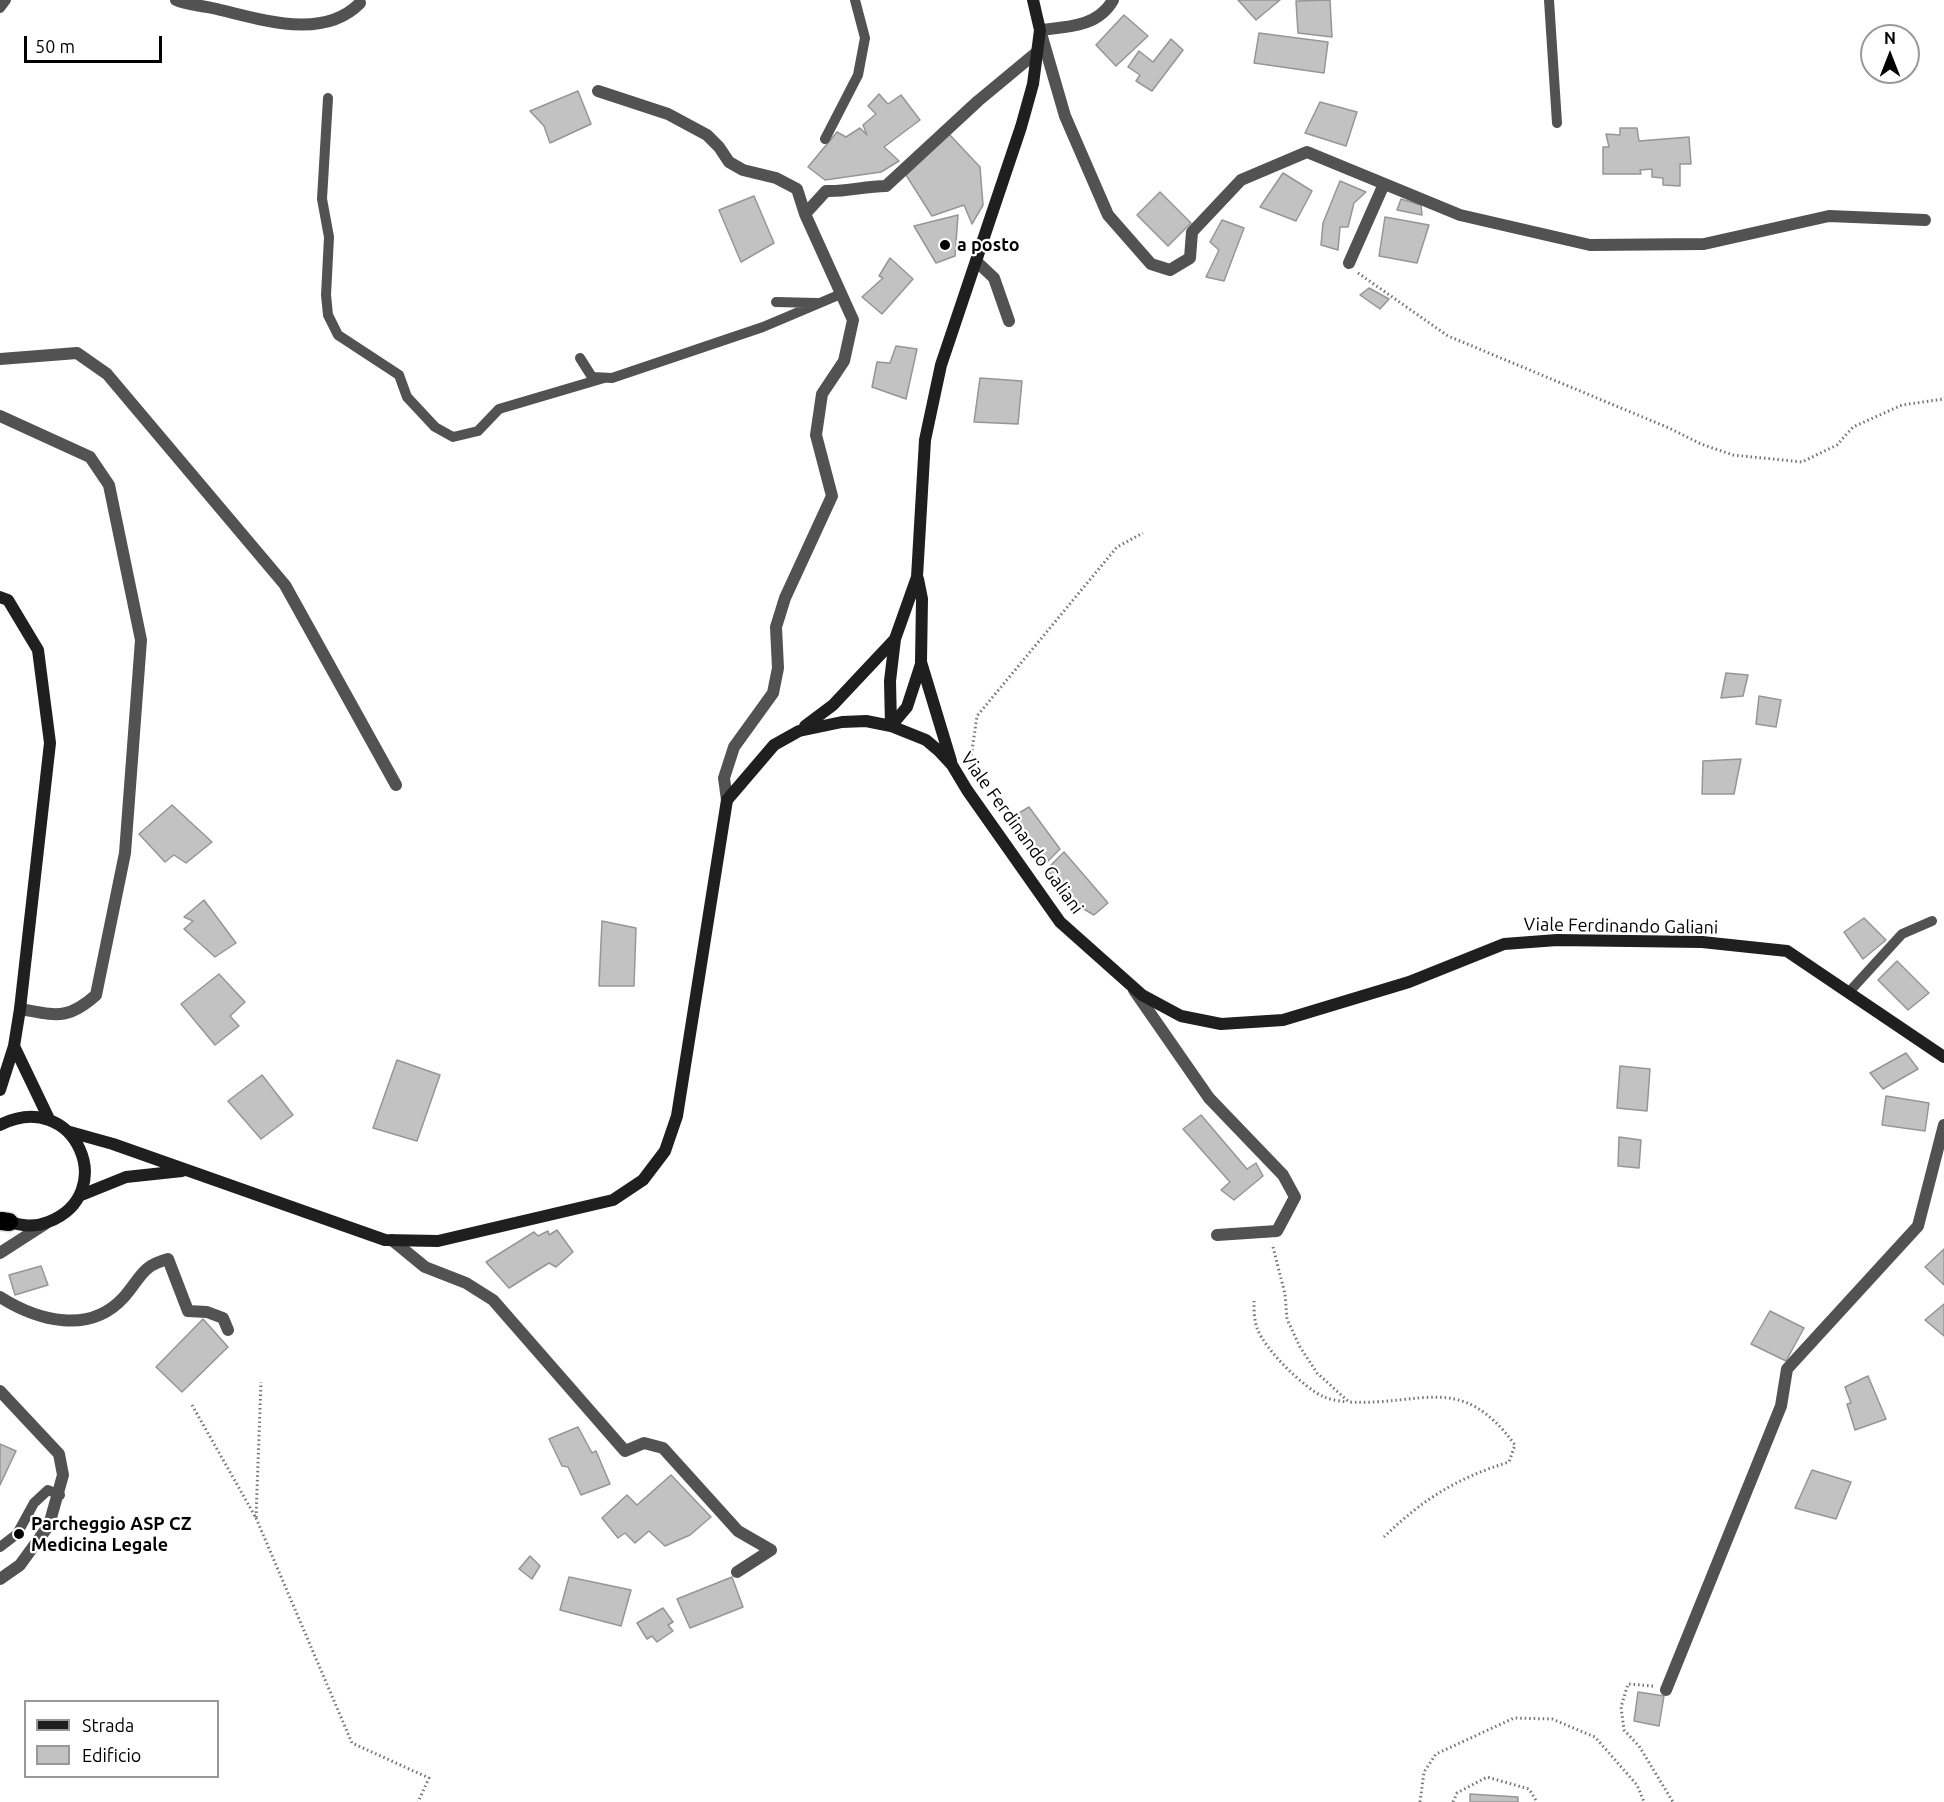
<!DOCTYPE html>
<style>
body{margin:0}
#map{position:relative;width:1944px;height:1802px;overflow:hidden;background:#fff;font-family:Ubuntu,sans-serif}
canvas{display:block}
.legend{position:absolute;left:24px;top:1700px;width:195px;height:78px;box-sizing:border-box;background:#fff;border:2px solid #999;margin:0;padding:8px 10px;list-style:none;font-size:18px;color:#000}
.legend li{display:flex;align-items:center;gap:12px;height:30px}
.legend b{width:30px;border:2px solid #999}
.north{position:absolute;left:1860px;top:24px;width:60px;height:60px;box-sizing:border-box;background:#fff;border:2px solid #999;border-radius:50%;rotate:0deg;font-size:16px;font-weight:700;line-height:24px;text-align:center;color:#000}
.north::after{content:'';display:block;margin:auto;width:21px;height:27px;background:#000;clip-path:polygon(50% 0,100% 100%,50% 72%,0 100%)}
.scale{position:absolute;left:24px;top:36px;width:138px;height:27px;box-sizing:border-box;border:3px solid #000;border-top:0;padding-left:8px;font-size:18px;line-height:21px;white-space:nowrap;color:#000;-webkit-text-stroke:4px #fff;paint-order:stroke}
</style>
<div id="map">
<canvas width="1944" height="1802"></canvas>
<ul class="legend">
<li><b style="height:8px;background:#1f1f1f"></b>Strada</li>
<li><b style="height:16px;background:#c2c2c2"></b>Edificio</li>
</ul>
<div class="north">N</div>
<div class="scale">50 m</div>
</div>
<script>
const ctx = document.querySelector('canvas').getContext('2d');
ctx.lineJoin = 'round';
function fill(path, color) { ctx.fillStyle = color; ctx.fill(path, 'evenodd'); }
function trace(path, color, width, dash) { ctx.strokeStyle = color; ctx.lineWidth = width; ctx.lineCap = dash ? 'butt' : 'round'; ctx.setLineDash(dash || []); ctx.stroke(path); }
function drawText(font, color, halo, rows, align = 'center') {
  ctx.font = font + ' Ubuntu,sans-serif'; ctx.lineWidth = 4.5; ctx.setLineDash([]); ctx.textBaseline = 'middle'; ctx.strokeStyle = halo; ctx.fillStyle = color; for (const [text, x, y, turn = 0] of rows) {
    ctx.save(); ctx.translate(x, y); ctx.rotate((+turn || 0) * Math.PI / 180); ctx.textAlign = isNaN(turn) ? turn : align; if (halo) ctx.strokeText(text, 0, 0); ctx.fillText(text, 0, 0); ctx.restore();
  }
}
const building = new Path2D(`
 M1238 0H1280L1256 20Z
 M1330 0 1332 37 1298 33 1296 1Z
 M1124 15 1148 36 1116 66 1096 45Z
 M1259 33 1328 42 1324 73 1254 63Z
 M1171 39 1183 50 1152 91 1136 81 1140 75 1128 67 1139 51 1153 62Z
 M578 91 591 124 550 143 544 126 530 111Z
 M879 94 888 104 901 95 920 120 884 147 899 161 881 172 825 180 808 167 837 132 846 137 860 128 867 135 863 125 876 114 868 106Z
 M1320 102 1357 112 1346 146 1305 133Z
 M1620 128H1637L1639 141 1689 137 1691 164H1680V186L1663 185V178L1652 177V169L1640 170 1641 174H1603V147H1609L1606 134 1620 135Z
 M949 134 980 167 983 205 972 224 964 205 932 216 906 175Z
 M1283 173 1312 191 1296 221 1260 207Z
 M1340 181 1366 192 1354 203 1348 227H1340L1338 250 1321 245 1323 223Z
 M1160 192 1191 223 1168 246 1137 215Z
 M754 196 774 243 741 262 719 210Z
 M1401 199 1421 205 1422 215 1397 210Z
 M958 215 955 256 936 263 914 226Z
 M1385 217 1429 225 1417 263 1379 256Z
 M1222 220 1244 228 1224 281 1206 277 1219 250 1210 242Z
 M890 258 913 279 882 314 862 297 883 278 879 276Z
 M1369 288 1389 299 1380 309 1360 295Z
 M896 346 917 349 906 399 872 387 877 362 890 363Z
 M980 378 1022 381 1018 424 974 422Z
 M1726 673 1748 675 1743 696 1721 698Z
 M1759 696 1781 700 1776 727 1756 724Z
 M1741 759 1734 794H1702L1703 761Z
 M172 805 212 842 186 863 174 855 165 862 139 834Z
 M1029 807 1060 849 1043 866 1009 819Z
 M1064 852 1108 903 1094 915 1070 901 1047 869Z
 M204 900 236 943 215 957 184 929 193 921 184 917Z
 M1864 918 1886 940 1863 959 1844 932Z
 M602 921 636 928 634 986H599Z
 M1897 961 1929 993 1908 1010 1878 980Z
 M219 974 245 1002 230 1016 239 1026 215 1045 181 1004Z
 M1906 1053 1918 1069 1883 1089 1870 1073Z
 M397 1060 440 1075 417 1141 373 1128Z
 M1620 1066 1650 1069 1647 1111 1617 1108Z
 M262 1075 293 1115 261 1139 228 1101Z
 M1886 1096 1929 1103 1925 1131 1882 1125Z
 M1201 1115 1247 1169 1256 1163 1263 1176 1234 1200 1221 1190 1230 1182 1183 1129Z
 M1619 1137 1641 1140 1639 1168 1618 1166Z
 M557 1230 573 1252 556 1267 549 1263 509 1288 486 1262 534 1232 538 1236 548 1231 549 1235Z
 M1944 1249V1285L1925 1267Z
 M41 1266 48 1285 15 1295 9 1275Z
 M1944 1304V1336L1925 1320Z
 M1770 1311 1804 1328 1786 1361 1751 1344Z
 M203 1319 228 1347 182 1392 156 1367Z
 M1868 1376 1886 1419 1855 1430 1847 1404 1851 1403 1845 1387Z
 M578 1427 592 1453 596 1451 610 1484 581 1495 568 1467 562 1466 549 1439Z
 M0 1444 16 1451 0 1485Z
 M1812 1470 1851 1482 1836 1519 1795 1508Z
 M671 1475 711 1517 690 1535 665 1546 649 1531 635 1543 625 1533 618 1538 602 1518 627 1495 637 1505Z
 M530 1556 540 1566 532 1579 519 1569Z
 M569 1577 631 1590 621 1626 560 1610Z
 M732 1577 743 1607 690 1628 677 1599Z
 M663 1608 673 1622 668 1625 673 1631 657 1642 652 1636 647 1639 637 1623Z
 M1638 1692 1664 1696 1659 1726 1634 1721Z
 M1470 1794 1518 1797V1802H1470Z`);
const path = new Path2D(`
 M1358 273 1448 336 1669 428 1701 444 1733 455 1802 462 1837 445 1853 427 1902 405 1944 399
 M970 764 977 716 1117 547 1143 533
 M1273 1247 1285 1294 1287 1319 1300 1347 1317 1373 1349 1402C1423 1406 1461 1371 1515 1445L1509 1462C1457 1478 1423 1499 1384 1537
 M1254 1301C1254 1309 1254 1320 1257 1328 1265 1350 1304 1388 1324 1397 1331 1400 1340 1401 1347 1402
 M192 1405 256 1518 261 1382
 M256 1518 352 1743 429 1778 418 1802
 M1653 1686 1628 1684 1621 1707 1624 1730 1639 1746 1673 1802
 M1420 1802 1424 1772 1436 1754 1514 1718 1552 1719 1595 1737 1637 1785 1644 1802
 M1453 1802 1457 1793 1487 1777 1529 1789 1537 1802`);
const lane = new Path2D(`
 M1549 0 1557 123
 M0 8 6 0
 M328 98 322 199 329 237 326 295 328 315 338 335 399 375 407 397 435 427 453 437 478 431 499 409 604 378
 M825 139 858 75 865 38 855 0
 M776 302 817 303
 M580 358 592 377 612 378 763 327 841 294
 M1849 992 1902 934 1932 921
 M0 1547 17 1534 34 1503 48 1490 60 1495`);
const street = new Path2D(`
 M176 0C186 5 200 5 212 8 258 18 322 42 360 3
 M1113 0C1098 27 1067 27 1040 30L1065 116 1108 215 1151 264 1170 270 1190 258 1192 232 1241 180 1307 152 1460 215 1590 245 1704 244 1829 216 1925 220
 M598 91 668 114 707 135 719 147 729 162 743 170 776 178 797 189 805 214
 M976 261 994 278 1009 321
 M1349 263 1384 184
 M0 359 77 353 107 374 285 585 396 785
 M0 416 90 457 109 485 141 640 125 853 96 995C67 1021 55 1015 20 1009
 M727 800 724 778 734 747 773 693 778 668 776 627 785 598 832 496 816 435 822 394 844 361 853 320 805 214 826 191C846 192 865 186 886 186L978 101 1037 52
 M1134 990 1209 1098 1283 1175 1295 1197 1277 1231 1217 1235
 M392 1240 425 1267 466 1283 493 1300 625 1451 644 1443 663 1448 738 1531 771 1550 737 1572
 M0 1253 45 1224
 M0 1297C38 1321 90 1335 124 1297 141 1278 141 1266 168 1259L188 1311 207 1312 223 1318 228 1330
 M0 1391 59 1454 63 1475 49 1525 20 1565 0 1579
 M1666 1690 1781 1406 1787 1369 1918 1226 1944 1125`);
const secondary = new Path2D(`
 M918 579 922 599 921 662 951 761
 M0 597 8 600 38 650 50 743 20 1009 14 1046 0 1090
 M895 639 890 681 891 726 907 707 921 664
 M805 726 833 705 895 639 917 577 925 440 941 365 1021 127 1033 84 1040 30 1033 0
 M14 1046 49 1119
 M0 1125C75 1087 121 1194 48 1222 34 1228 16 1226 3 1218
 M70 1132 113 1144 385 1240 438 1241 613 1200 643 1180 665 1151 677 1116 727 800 774 745 799 731 842 722 866 721 891 726 926 740 939 751 952 765 967 790 1060 922 1142 995 1181 1016 1221 1024 1283 1020 1409 982 1504 944 1557 940 1702 942 1787 951 1944 1057
 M79 1196 126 1177 182 1171`);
const highway = new Path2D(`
 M0 1221 9 1222`);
const markers = [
 [945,245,6,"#000"],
 [19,1534,6,"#000"]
];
const poiNames = [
 ["a posto",957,245],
 ["Parcheggio ASP CZ",31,1524],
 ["Medicina Legale",31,1545]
];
const streetNames = [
 ["Viale Ferdinando Galiani",1022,833,54],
 ["Viale Ferdinando Galiani",1621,926,1]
];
fill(building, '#c2c2c2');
trace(building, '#969696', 1.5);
trace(highway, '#dbdbdb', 21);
trace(path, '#747474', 3, [1.5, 3]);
trace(lane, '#525252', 10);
trace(street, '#525252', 12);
trace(secondary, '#1f1f1f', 12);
trace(highway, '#000', 18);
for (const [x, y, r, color] of markers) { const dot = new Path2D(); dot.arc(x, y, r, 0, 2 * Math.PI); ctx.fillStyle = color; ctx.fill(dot); trace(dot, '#fff', 2); }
drawText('bold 18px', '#000', '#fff', poiNames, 'left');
drawText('18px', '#000', '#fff', streetNames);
</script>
